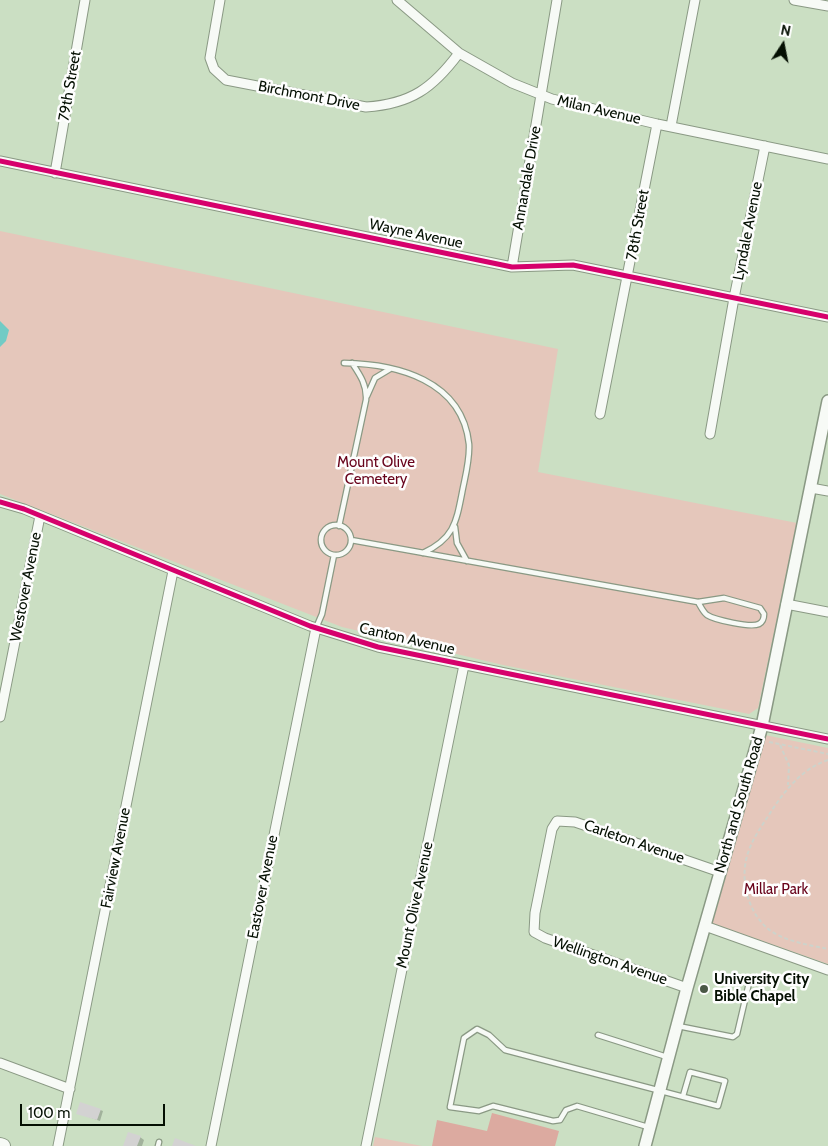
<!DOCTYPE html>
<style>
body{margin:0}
#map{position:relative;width:828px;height:1146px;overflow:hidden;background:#cbdfc3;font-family:Cabin,sans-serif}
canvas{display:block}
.north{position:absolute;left:758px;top:20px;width:50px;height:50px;-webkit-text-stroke:4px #fefefe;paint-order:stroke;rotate:11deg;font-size:14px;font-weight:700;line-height:20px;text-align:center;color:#040f02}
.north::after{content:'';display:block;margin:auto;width:18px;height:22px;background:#040f02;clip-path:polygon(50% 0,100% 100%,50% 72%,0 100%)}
.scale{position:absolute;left:20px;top:1104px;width:145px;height:22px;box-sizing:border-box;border:2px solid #040f02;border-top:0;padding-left:6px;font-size:15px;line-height:18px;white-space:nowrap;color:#040f02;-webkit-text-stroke:4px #fefefe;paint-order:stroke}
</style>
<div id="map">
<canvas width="828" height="1146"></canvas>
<div class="north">N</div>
<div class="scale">100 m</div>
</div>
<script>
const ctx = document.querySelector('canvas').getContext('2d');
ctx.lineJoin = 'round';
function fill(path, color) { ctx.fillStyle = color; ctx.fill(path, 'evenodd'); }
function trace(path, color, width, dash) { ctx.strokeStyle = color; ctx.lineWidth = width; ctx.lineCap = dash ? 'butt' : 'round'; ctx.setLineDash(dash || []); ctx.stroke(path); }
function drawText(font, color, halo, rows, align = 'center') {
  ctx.font = font + ' Cabin,sans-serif'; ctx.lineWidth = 5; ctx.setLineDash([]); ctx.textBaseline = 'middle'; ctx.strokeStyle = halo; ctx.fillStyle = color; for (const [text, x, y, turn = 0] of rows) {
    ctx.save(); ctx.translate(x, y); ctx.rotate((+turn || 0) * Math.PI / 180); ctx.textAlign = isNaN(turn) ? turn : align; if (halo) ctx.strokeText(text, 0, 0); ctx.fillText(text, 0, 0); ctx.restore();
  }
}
const green = new Path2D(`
 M0 231 558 349 538 472 797 523 758 708 749 714 503 665 342 627 0 494Z
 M765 735 828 748V964L711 923Z
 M375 1137 422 1146H373Z`);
const forest = new Path2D(`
 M492 1113 559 1131 555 1146H432L437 1120 487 1131Z`);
const water = new Path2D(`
 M0 321 9 330 6 341 0 347Z`);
const shadow = new Path2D(`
 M81 1103 103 1111 100 1121 80 1114Z
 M140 1137 144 1140 142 1146H124Z`);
const building = new Path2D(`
 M80 1102 101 1109 97 1120 76 1114Z
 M128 1132 141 1136 137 1146H123Z
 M175 1138 196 1146H172Z`);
const path = new Path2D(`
 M769 742 828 754
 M780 745 789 765 788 785
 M828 760C802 769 787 788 772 810 764 823 754 836 749 850 739 876 746 909 767 928 782 941 809 945 828 949`);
const lane = new Path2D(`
 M344 363C397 364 462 380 469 444 470 460 465 477 462 493 456 524 453 539 423 553
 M367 396 375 378 390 369
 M321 540a15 15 0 1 1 30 0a15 15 0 1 1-30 0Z
 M339 526 366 400C367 385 360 375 352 363
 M455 527 457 543 467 561
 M351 540 698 602 724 598 760 608 764 614C764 618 763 622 759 624 751 628 715 620 707 615 703 612 701 607 698 602
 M316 628 322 614 334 555
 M678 1026 733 1037 737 1034 749 983
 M598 1035 667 1057
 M648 1127 577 1106 566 1110 560 1120 553 1121 493 1106 479 1111 450 1107 464 1038 477 1029 489 1035 505 1050 718 1106 725 1081 690 1072 683 1096
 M158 1146 159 1142`);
const street = new Path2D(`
 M220 0 210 58 214 69 226 80 366 107C411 104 433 88 459 53
 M397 0 459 53 512 83 552 99 657 124 828 159
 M794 0 828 6
 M671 126 695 0
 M0 161 512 267 573 265 828 317
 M55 173 85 0
 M512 267 557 0
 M600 414 657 124
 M710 434 734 298 765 146
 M811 488 828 491
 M0 502 24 509 310 626 378 647 828 739
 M786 604 828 612
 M0 717 40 516
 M705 926 828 970
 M687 988 545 938 534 932 535 913 552 829 557 821 575 822 720 872
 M0 1063 70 1089
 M58 1146 173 571
 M211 1146 316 628
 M366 1146 464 665`);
const secondary = new Path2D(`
 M645 1146 687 988 762 726 828 401`);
const primary = new Path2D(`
 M0 1145 3 1146`);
const cycleway = new Path2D(`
 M0 161 512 267 573 265 828 317
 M0 502 24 509 310 626 378 647 828 739`);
const markers = [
 [704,989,5,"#4a5846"]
];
const streetNames = [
 ["79th Street",70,86,-80],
 ["Birchmont Drive",309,96,11],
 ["Milan Avenue",599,110,13],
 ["Annandale Drive",527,178,-80],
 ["78th Street",638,225,-80],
 ["Lyndale Avenue",748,231,-79],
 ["Wayne Avenue",416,234,12],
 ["Westover Avenue",26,587,-79],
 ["Canton Avenue",407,639,13],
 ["North and South Road",739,805,-74],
 ["Carleton Avenue",634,842,19],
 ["Fairview Avenue",116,858,-79],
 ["Eastover Avenue",263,887,-79],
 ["Mount Olive Avenue",415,905,-78],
 ["Wellington Avenue",610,961,19]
];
const parkNames = [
 ["Mount Olive",376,463],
 ["Cemetery",376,480],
 ["Millar Park",776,890]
];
const poiNames = [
 ["University City",714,980],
 ["Bible Chapel",714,997]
];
fill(green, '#e5c7bb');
fill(forest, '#dcaaa0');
fill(water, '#71cbc5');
fill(shadow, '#0003');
fill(building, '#d3d2d2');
trace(lane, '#8a9984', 7);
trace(street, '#8a9984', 11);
trace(secondary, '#8a9984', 14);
trace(primary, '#8a9984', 16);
trace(path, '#cdd3cb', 2, [4, 2.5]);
trace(lane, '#f7faf6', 4.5);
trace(street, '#f7faf6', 9);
trace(secondary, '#f7faf6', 11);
trace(primary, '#f7faf6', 14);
trace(cycleway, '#d6006c', 5);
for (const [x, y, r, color] of markers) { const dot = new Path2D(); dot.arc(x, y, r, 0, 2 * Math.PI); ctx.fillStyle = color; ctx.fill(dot); trace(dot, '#fefefe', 2); }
drawText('15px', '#040f02', '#fefefe', streetNames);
drawText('15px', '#68031b', '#fefefe', parkNames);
drawText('bold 15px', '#040f02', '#fefefe', poiNames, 'left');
</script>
